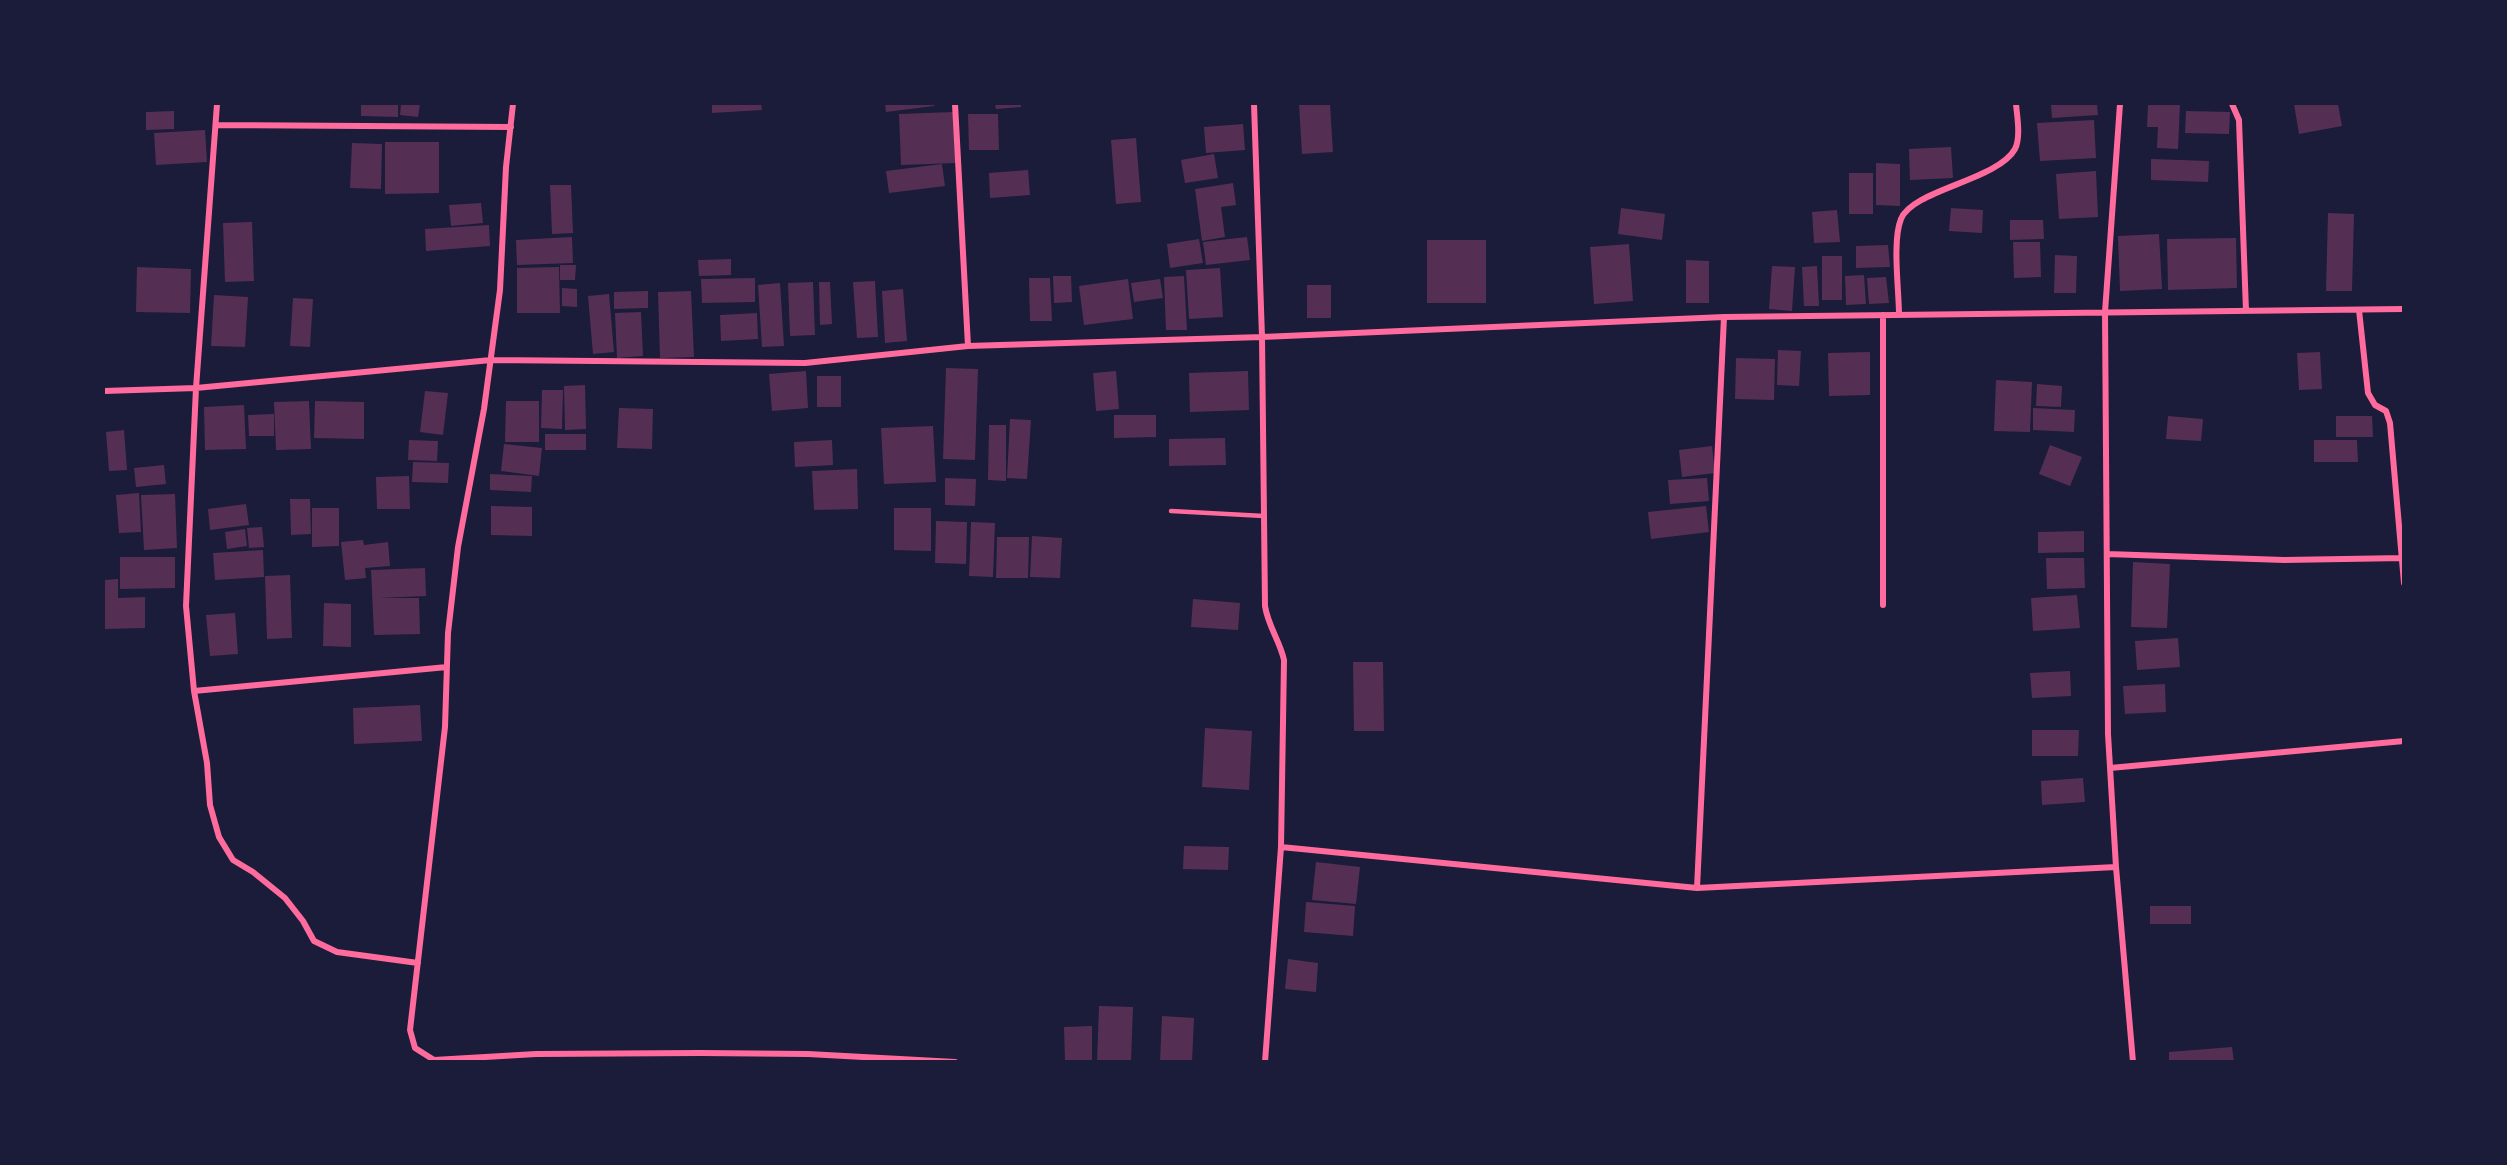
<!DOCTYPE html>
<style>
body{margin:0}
#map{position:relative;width:2507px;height:1165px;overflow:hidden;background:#1b1b3a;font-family:Raleway,sans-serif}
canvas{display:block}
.frame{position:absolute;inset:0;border:105px solid #1b1b3a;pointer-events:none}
</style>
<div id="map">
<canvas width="2507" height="1165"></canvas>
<div class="frame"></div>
</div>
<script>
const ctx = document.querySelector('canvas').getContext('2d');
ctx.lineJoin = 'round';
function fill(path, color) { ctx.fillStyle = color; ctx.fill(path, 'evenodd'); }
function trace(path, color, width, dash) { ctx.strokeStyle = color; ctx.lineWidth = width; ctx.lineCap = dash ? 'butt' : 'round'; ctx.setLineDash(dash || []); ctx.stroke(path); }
const building = new Path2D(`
 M361 104H398V117L361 116Z
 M401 104H420L418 117 400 115Z
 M712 104H761L762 110 712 113Z
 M885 104H934V106L886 112Z
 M995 104H1021V107L996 109Z
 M1299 104H1330L1333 152 1302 154Z
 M2051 104H2097L2098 115 2052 118Z
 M2148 104H2180L2178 149 2157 148 2158 127H2147Z
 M2294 104H2338L2342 126 2299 134Z
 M174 111V129L146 130V112Z
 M2186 111 2230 112 2229 134 2185 133Z
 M953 112 956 163 901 165 899 114Z
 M968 114H998L999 150H969Z
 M2094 120 2096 158 2040 161 2037 123Z
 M1243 124 1245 150 1206 153 1204 127Z
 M205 130 207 162 156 165 154 133Z
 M1136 138 1141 202 1116 204 1111 140Z
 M385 142H439V193L385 194Z
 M352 143 382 144 381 189 350 188Z
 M1951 147 1953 178 1910 180 1909 149Z
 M1214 154 1218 178 1185 183 1181 160Z
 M2151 159 2209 161 2208 182 2151 180Z
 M1876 163 1900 164V206L1876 205Z
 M942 164 945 186 889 193 886 171Z
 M1028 170 1030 195 990 198 989 173Z
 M2096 171 2098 217 2059 219 2056 174Z
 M1849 173H1873V214H1849Z
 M1233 183 1236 205 1221 207 1225 237 1202 241 1195 189Z
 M550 185H571L573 233 552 234Z
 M481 203 483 223 451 226 449 205Z
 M1621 208 1665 214 1662 240 1618 234Z
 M1951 208 1983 210 1982 233 1949 231Z
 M1837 210 1840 242 1814 243 1812 212Z
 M2328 213 2354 214 2352 291H2326Z
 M2010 220H2043L2044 239 2010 240Z
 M252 222 254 281 225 282 223 223Z
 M489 225 490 246 426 251 425 229Z
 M2159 234 2162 289 2120 291 2118 236Z
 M572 237 573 263 517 265 516 240Z
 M1247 237 1250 260 1206 265 1203 242Z
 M2236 238 2237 288 2168 290 2167 239Z
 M1199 239 1203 263 1170 268 1167 244Z
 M1427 240H1486V303H1427Z
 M2013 242H2040L2041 277 2014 278Z
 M1629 244 1633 301 1594 304 1590 247Z
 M1888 245 1890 267 1856 268V246Z
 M2055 255 2077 256 2076 293H2054Z
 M1822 256H1842V300H1822Z
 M731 259V275L699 276 698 260Z
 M1686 260 1709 261V303H1686Z
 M560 265H576L575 280H560Z
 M1772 266 1795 267 1792 311 1769 309Z
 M1817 266 1819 306H1804L1802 267Z
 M137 267 191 269 190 313 136 312Z
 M559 267 560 313H517V268Z
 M1220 268 1223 317 1189 319 1186 270Z
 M1864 275 1866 304 1846 305 1845 276Z
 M1053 276H1071L1072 302 1054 303Z
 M1184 276 1187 330H1166L1164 277Z
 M1886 277 1889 303 1869 304 1867 278Z
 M755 278V302L702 303 701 279Z
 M1029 278H1050L1052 321H1030Z
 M1128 279 1133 319 1084 325 1079 286Z
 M1160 279 1163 298 1134 302 1131 283Z
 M875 281 878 337 857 338 853 282Z
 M813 282 815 335 790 336 788 283Z
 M819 282H830L832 324 820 325Z
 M780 283 784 346 762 347 758 285Z
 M1307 285H1331V318H1307Z
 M562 288 577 289V307L562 306Z
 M903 289 907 341 885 343 882 291Z
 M648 291V308L614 309V292Z
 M691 291 694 357 660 358 658 292Z
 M609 294 614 352 593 354 588 296Z
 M214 295 248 297 245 347 211 346Z
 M293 298 313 299 310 347 290 346Z
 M641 312 643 356 617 358 615 313Z
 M757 313 758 339 721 341 720 315Z
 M1778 350 1801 351 1799 386 1777 385Z
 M1870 352V395L1829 396 1828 353Z
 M2320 352 2322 389 2299 390 2297 353Z
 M1736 358 1775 359 1774 400 1735 399Z
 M946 368 978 369 975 460 943 459Z
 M806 371 808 408 772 411 769 374Z
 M1116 371 1119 409 1096 411 1093 373Z
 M1248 371 1249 410 1190 412 1189 373Z
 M817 376H841V407H817Z
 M1996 380 2032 382 2030 432 1994 431Z
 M2037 384 2062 386 2061 407 2036 406Z
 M585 385 586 429 565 430 564 386Z
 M542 390H563L562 429 541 428Z
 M425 391 448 393 443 435 420 432Z
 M309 401 311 449 276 450 274 402Z
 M315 401 364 402V439L314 438Z
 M506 401H539V442H505Z
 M244 405 246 449 205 450 204 407Z
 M619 408 653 409 652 449 617 448Z
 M2033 408 2075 410 2074 432 2033 430Z
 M274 414V436H249L248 415Z
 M1114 415H1156V437L1114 438Z
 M2168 416 2203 419 2201 441 2166 439Z
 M2336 416H2372L2373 437H2336Z
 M1010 419 1031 420 1027 479 1007 478Z
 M989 425H1006V481L988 480Z
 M933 426 936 482 884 484 881 428Z
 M124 430 127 470 109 471 106 432Z
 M545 434H586V450H545Z
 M1225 438 1226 465 1169 466V439Z
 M409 440 438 441 437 461 408 460Z
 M832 440 833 465 795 467 794 442Z
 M2314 440H2357L2358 462H2314Z
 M504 444 542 448 539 476 501 471Z
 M2050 445 2082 457 2070 486 2039 474Z
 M1712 446 1715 473 1682 477 1679 450Z
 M413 462 449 463 448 483 412 482Z
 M164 465 166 484 136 487 134 468Z
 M857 469 858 509 814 510 812 471Z
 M490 474 532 476 531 492 490 490Z
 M409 476 410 509H377L376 477Z
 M945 478 976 479 975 506 945 505Z
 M1707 478 1709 501 1670 504 1668 480Z
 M139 493 141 532 119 533 116 495Z
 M175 494 177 548 144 550 141 495Z
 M290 499H310L311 534 291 535Z
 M246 504 249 525 210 530 208 509Z
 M491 506 532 507V536L491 535Z
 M1706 506 1709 532 1651 539 1648 512Z
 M312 508H339V546L312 547Z
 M894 508H931V551L894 550Z
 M936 521 967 522 966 564 935 563Z
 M971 522 995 523 993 577 969 576Z
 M262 527 264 547 249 548 247 528Z
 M245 529 247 546 227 549 225 532Z
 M2084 531V552L2038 553V532Z
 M1032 536 1062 538 1060 578 1030 577Z
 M997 537H1029L1028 578H996Z
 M363 540 364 545 388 542 390 566 365 568 366 578 345 580 341 542Z
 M263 550 264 577 215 580 213 553Z
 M120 557H175V588L120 589Z
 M2046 558H2084L2085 588 2047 589Z
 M2133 562 2170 564 2167 628 2131 627Z
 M425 568 426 596 379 598H419L420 634 374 635 371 570Z
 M290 575 292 638 267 639 265 576Z
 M118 579V598L145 597V628L104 629V580Z
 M2077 595 2080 628 2033 631 2031 598Z
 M1193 599 1240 603 1238 630 1191 627Z
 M324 603 351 604V647L323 646Z
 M235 613 238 654 210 656 206 615Z
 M2178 638 2180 667 2137 670 2135 641Z
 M1353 662H1383L1384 731H1354Z
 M2070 671 2071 696 2032 698 2030 673Z
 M2165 684 2166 712 2125 714 2123 686Z
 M420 705 422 741 354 744 353 708Z
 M1205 728 1252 731 1249 790 1202 787Z
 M2032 730H2079L2078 756H2032Z
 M2083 778 2085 802 2042 805 2041 781Z
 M1184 846 1229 847 1228 870 1183 869Z
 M1316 862 1360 867 1356 904 1312 900Z
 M1306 902 1355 906 1353 936 1304 932Z
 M2150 906H2191V924H2150Z
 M1288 959 1318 963 1316 992 1285 989Z
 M1099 1006 1133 1007 1131 1062H1097Z
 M1162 1016 1194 1018 1192 1062H1160Z
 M1092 1026V1061H1065L1064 1027Z
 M2232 1047 2234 1062H2169V1052Z`);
const service = new Path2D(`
 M1171 511 1264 516`);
const minor = new Path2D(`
 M217 104 196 388 186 606 194 691 207 763 210 805 219 837 233 860 253 872 285 898 303 921 314 941 337 952 418 963
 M513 104 506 167 500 290 484 409 458 547 448 633 445 727 410 1030 415 1048 434 1060 536 1054 700 1053 808 1054 955 1062
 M955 104 968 346
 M1254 104 1262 337 1265 606C1268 626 1280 641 1284 660L1281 847 1265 1062
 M2120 104 2105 312 2108 734 2116 867 2133 1062
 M2232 104 2239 120 2246 311
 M216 125 511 127
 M2359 310 2368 393 2375 405 2386 411 2390 423 2404 583
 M1899 315C1899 290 1892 241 1901 219 1912 190 1998 180 2015 149 2021 137 2017 116 2016 104
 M104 391 196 388 491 360 805 363 968 346 1262 337 1724 317 2404 309
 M2107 554 2284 560 2404 558
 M1883 605V315
 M194 691 447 667
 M2110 768 2404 741
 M1281 847 1697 888 2116 867
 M1697 888 1724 317`);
fill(building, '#542f53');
trace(service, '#ff6b9d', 4.5);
trace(minor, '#ff6b9d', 6);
</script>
